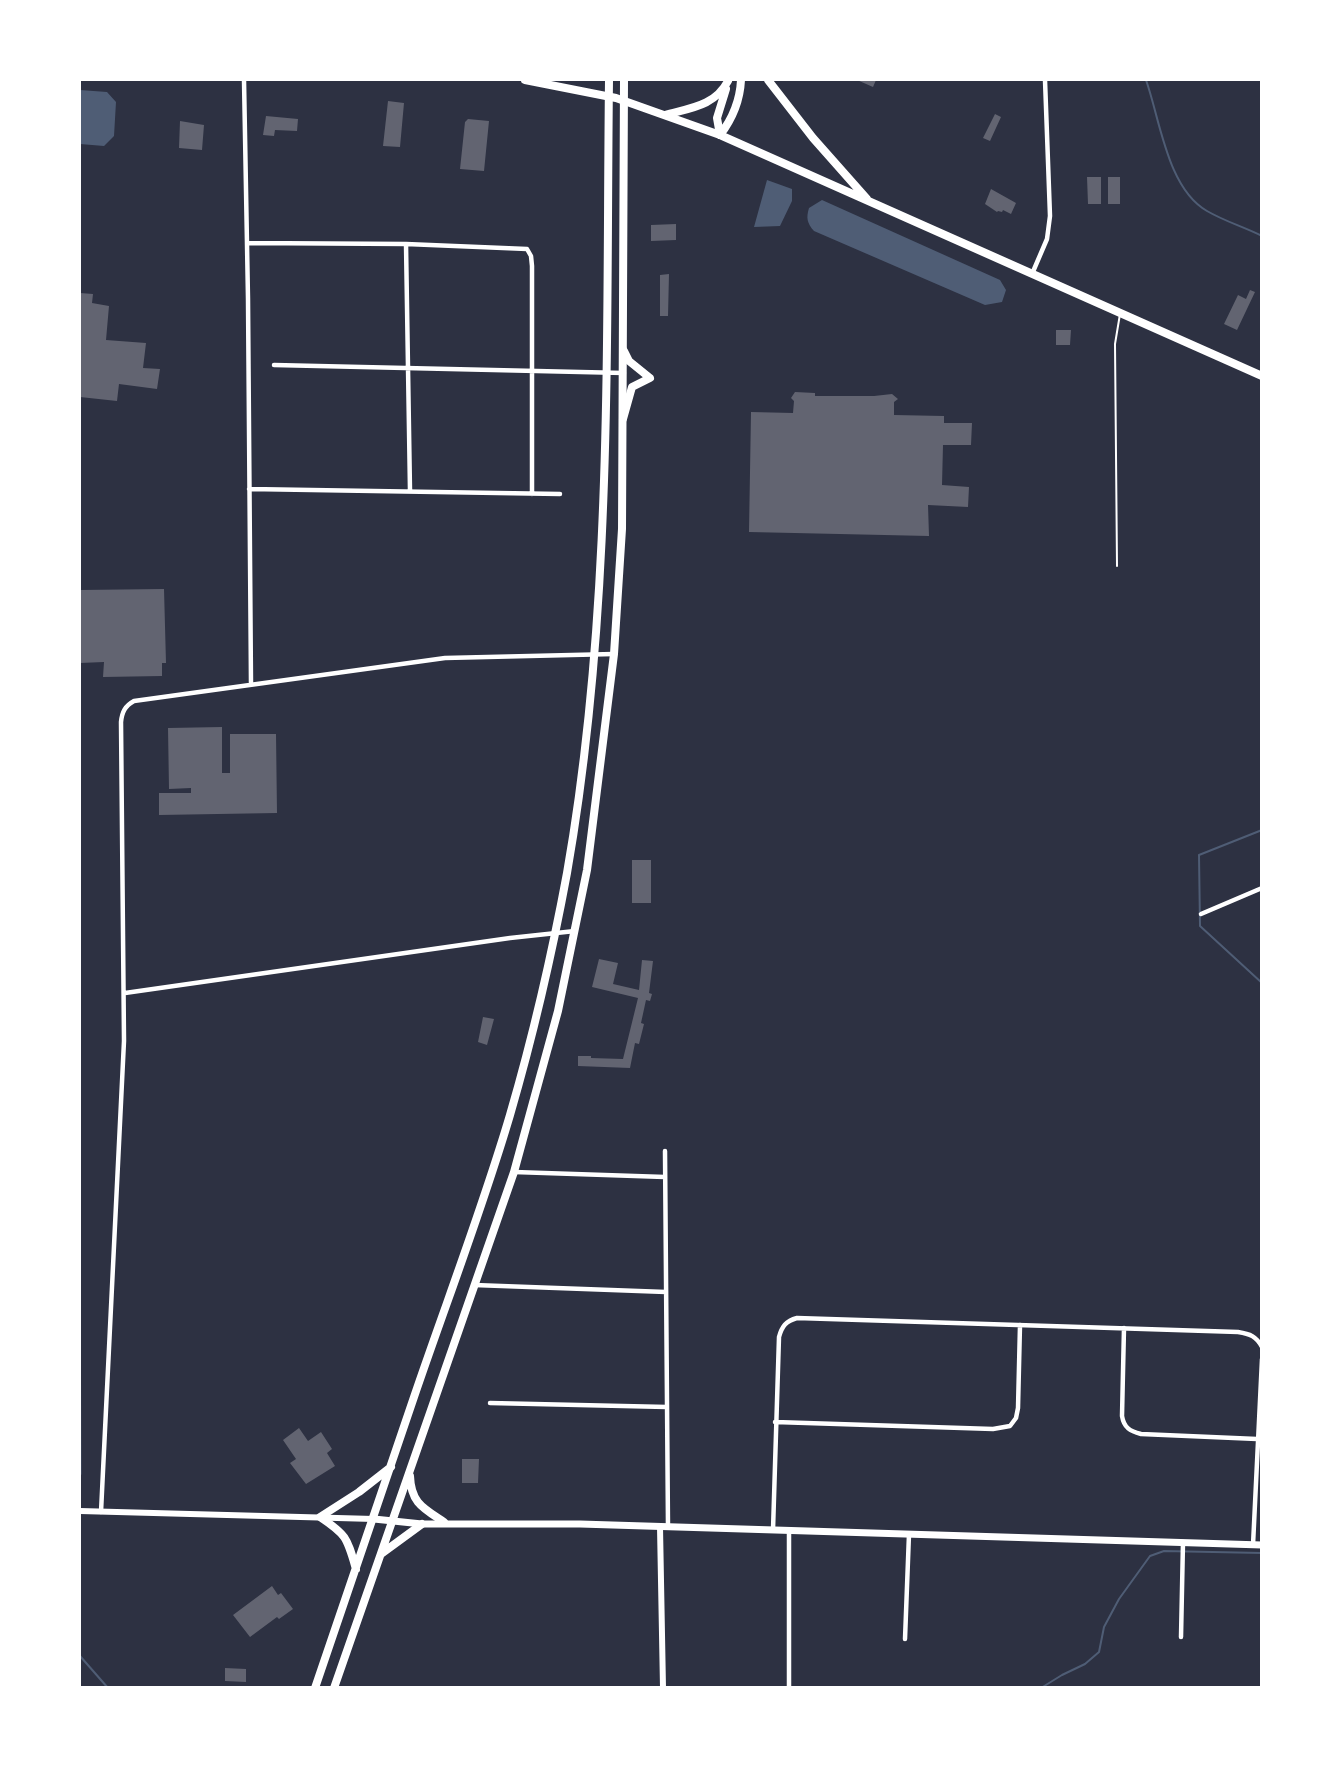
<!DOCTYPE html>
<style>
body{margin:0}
#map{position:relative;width:1341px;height:1767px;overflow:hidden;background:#2d3142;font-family:Karla,sans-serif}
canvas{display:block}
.frame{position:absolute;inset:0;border:81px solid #fff;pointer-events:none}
</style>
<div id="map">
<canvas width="1341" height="1767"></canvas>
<div class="frame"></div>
</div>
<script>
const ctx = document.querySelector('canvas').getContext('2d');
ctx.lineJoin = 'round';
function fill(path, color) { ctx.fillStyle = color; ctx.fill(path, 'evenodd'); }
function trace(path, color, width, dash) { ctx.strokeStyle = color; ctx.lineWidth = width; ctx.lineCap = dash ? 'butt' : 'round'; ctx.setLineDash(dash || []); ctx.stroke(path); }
const green = new Path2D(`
 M80 1265 82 1474 80 1477Z`);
const water = new Path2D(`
 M80 90 107 92 116 102 114 136 104 146 80 144Z
 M767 180 792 189V201L780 226 754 227Z
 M822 200 1000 280 1006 290 1002 302 985 305 814 231C807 223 806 218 809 208Z`);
const stream = new Path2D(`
 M1146 80C1160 119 1167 188 1207 211 1224 221 1244 227 1262 236
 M1262 830 1199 855 1200 926 1262 983
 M80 1656 108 1688
 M1041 1688 1062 1675 1085 1664 1099 1652 1104 1627 1119 1599 1150 1556 1164 1551 1262 1553`);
const building = new Path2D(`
 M857 80H876L873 87Z
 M388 101 404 103 400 147 383 146Z
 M995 114 1001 117 990 141 983 138Z
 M266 116 298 119 297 131 275 130 274 136 263 135Z
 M468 119 489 121 484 171 460 169 465 122Z
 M180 121 204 125 202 150 179 148Z
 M1087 177H1101V204H1088Z
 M1108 177H1120V204H1108Z
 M991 189 1016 203 1011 214 1003 210 1002 212 998 211 997 212 985 204Z
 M676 224V240L651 241V225Z
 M669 274 668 316H660V275Z
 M1250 290 1255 292 1237 330 1224 324 1238 295 1246 299Z
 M80 293 93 294 92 303 109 306 106 340 146 343 143 368 160 369 157 389 119 384 117 401 80 397Z
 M1056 330H1071L1070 345H1056Z
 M795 392 815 393V396H874L892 394 898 399 894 402V415L944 416V423H972L971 445H943L942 485 969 487 968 507 928 505 929 536 749 532 751 412 793 413 794 401 791 398Z
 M164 589 166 663H162V676L103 677 104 662 80 663V590Z
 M222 727V773H230V734H276L277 813 159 815V793H191V788L169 789 168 728Z
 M632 860H651V903H632Z
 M599 959 618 963 613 984 639 990 642 960 653 961 649 993 652 994 650 1001 646 1000 641 1023 644 1024 639 1044 635 1043 630 1068 578 1066V1056H591V1058L623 1059 638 998 592 987Z
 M483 1017 494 1019 487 1045 478 1042Z
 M299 1428 308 1441 321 1432 332 1449 327 1453 335 1466 306 1484 290 1463 296 1459 283 1440Z
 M462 1459H479L478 1483H462Z
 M272 1586 278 1595 281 1593 293 1609 279 1619 277 1617 250 1637 233 1615Z
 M225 1668 246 1669V1682L225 1681Z`);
const service = new Path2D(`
 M1117 566 1115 344 1120 314`);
const minor = new Path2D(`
 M244 80 248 299 251 684
 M247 243 406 244 527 249 531 256 532 266V494
 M406 244 410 491
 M1032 274 1047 239 1050 216 1045 80
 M274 365 624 373
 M249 489 560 494
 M1201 914 1262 888
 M125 993 510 938 575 931
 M665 1151 668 1527
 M514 1172 665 1177
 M474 1285 666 1292
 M1124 1328 1122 1416C1124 1428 1130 1431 1141 1434L1257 1439
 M490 1403 667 1407
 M775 1422 993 1429 1010 1426 1016 1418 1018 1408 1020 1325
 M101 1512 124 1041 121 722C122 712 125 706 134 701L445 658 614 654
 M773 1530 779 1337C782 1326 786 1321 797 1318L1238 1332C1250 1334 1256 1336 1262 1347
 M789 1530V1688
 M1253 1545 1262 1359
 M1181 1637 1183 1542
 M905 1639 909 1534`);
const tertiary = new Path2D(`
 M80 1511 374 1519
 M660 1527 663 1688`);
const secondary = new Path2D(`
 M374 1519 422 1524H580L1262 1545`);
const primary = new Path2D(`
 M410 1476C411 1503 423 1508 444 1522
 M381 1554 422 1524
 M356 1569C347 1538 347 1535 320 1517L359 1492 391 1467
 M315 1688C348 1591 381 1494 414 1397 446 1303 482 1210 510 1115 533 1036 552 954 567 873 613 611 606 344 609 80
 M334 1688 514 1172 558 1011 587 870 614 654 622 529 624 80`);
const trunk = new Path2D(`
 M525 80 616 98 720 135 1262 376
 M768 80 813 138 867 199
 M665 115C690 108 715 106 728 81
 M720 135C733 118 740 101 741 80
 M720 135 717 118 726 89
 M623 419 632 387 650 378 629 361 624 351`);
fill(green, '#3c4559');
fill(water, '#4f5d75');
trace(stream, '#4f5d75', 2);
fill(building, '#626471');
trace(service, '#fff', 2);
trace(minor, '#fff', 4.5);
trace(tertiary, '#fff', 6);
trace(secondary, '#fff', 7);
trace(primary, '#fff', 8);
trace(trunk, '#fff', 8);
</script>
